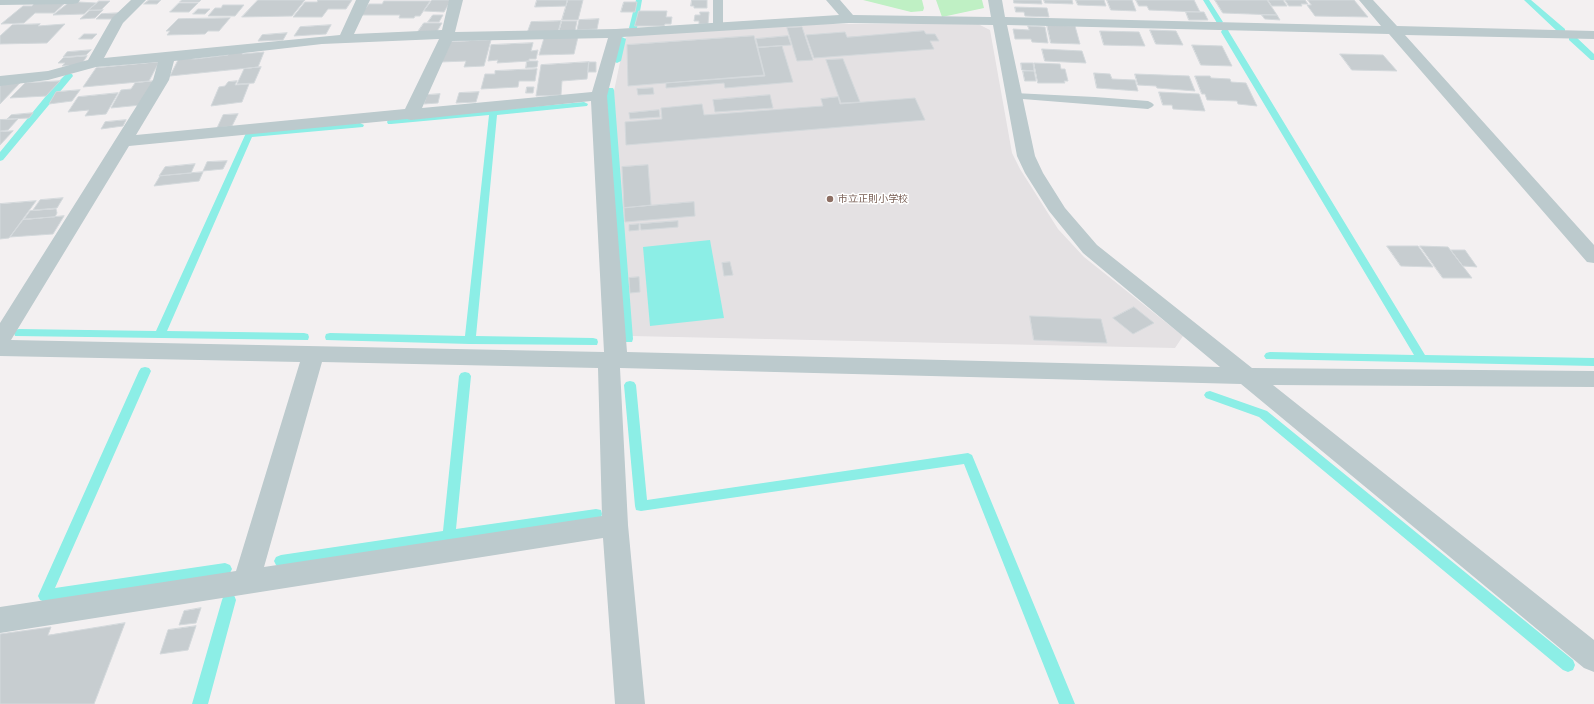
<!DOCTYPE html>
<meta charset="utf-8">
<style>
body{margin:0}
canvas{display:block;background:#f3f0f1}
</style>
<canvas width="1594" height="704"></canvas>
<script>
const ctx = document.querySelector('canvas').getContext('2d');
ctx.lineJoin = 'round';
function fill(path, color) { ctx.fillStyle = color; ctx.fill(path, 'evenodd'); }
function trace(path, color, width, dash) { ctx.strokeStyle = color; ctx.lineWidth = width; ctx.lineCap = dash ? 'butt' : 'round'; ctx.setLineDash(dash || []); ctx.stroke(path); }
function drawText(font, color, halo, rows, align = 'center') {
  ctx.font = font + ' "DejaVu Sans","Noto Sans JP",sans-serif'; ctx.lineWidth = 3; ctx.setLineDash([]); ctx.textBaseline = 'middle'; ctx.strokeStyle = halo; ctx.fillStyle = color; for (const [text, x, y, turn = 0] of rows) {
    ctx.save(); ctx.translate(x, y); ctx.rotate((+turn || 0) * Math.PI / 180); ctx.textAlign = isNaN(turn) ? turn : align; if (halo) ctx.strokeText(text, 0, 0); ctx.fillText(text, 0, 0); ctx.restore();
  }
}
const education = new Path2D(`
 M809 24H978L990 30 1012 153 1020 169 1058 229 1084 257 1183 336 1175 348 631 336 613 96 625 38 631 35Z`);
const green = new Path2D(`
 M863 0H922L924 8 923 11 911 12Z
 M936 0H982L984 8 942 17Z`);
const water = new Path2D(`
 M710 240 724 318 650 326 643 247Z`);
const stream = new Path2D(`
 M636 0H642L637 28 633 30 629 28Z
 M1203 0H1209L1223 22 1221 23H1217Z
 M1524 0H1531L1565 29V33H1559Z
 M1222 30H1228L1229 32 1425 355 1594 358V366L1266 359 1264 356 1266 353 1270 352 1414 355 1221 32Z
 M1569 36H1575L1594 54V60H1591L1569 40Z
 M619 37H622L626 39 621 61 617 63 613 61Z
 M66 74H72L73 76 3 160 0 161V152L55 85Z
 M607 88H613L614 90 633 339 632 342H624L623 339 606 90Z
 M584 102 588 104 587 106 497 115 476 336 593 338 597 339 598 342 597 345 470 344 326 340 325 337 326 334 330 333 465 336 489 115 391 124H388L387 122 388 120Z
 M360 123 364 125 363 127 252 137 167 331 304 333 308 334 309 337 308 340 15 336 14 333 15 330 19 329 156 331 246 133Z
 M145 367 149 368 151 371 55 588 225 563 230 565 232 569 230 573 225 575 45 602 40 600 38 596 139 371 141 368Z
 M465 372 469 373 471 376 456 529 596 509 601 510 602 514 601 518 281 567 276 565 274 561 276 557 281 555 443 531 459 376 461 373Z
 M630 381 634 382 636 385 647 500 968 453 972 455 1075 704H1059L964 464 641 511 636 510 635 506 624 385 626 382Z
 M1210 391 1267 411 1573 660 1575 665 1573 670 1568 672 1563 670 1259 417 1206 398 1204 395 1206 392Z
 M229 594 234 595 236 600 208 704H192L222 600 224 595Z`);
const building = new Path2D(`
 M149 0H161L157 4H144Z
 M182 0H201L199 2H180Z
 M258 0H305L292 16 242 17Z
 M318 0H352L346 9H328L322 17H293L305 2H317Z
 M432 0H451L444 12 424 11Z
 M537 0H567L566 6 535 7Z
 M568 0H583L578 20H562Z
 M692 0H707V8H694V6H691Z
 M1014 0H1041L1042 4 1014 3Z
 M1044 0H1072L1073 4 1045 3Z
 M1076 0H1104L1106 6 1078 5Z
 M1107 0H1132L1136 11 1111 10Z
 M1136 0H1194L1200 12 1149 10 1147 6H1139Z
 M1215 0H1267L1277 15 1223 13Z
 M1268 0H1283L1287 6H1272Z
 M1285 0H1305L1308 4H1301L1302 6H1289Z
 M1308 0H1354L1368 17 1315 16 1307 5H1311Z
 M99 1H110L101 10H89Z
 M384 1H430L420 16H415L414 18H399L400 15H360L369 4H382Z
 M66 2 54 13H35L24 23 1 24 23 6H32L35 3Z
 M79 2 96 3 84 14 53 15 67 4Z
 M624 2H637L635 12H621Z
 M179 3H198L189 12H170Z
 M223 5H244L235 16H208L215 8H221Z
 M1015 7 1047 8 1049 17 1025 16 1024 12H1016Z
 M198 9H210L205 14H193Z
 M103 10 95 18 80 19 89 11Z
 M639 11H667L666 17H672L671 24H665L664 26H635Z
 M700 12H709L708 24H699V21H694L695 15H700Z
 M1186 12H1204L1208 20H1189Z
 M120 13 115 19H96L101 14Z
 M433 15H443L439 22H428Z
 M1262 15H1277L1280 20 1265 19Z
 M230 18 219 31H208L205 34 167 35 170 31H166L178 19Z
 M599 19 597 29 577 30 579 20Z
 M561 21 558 32 527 33 531 22Z
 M562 21H577L575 31 559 32Z
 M424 23H442L436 33H417Z
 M40 24 38 26 65 24 47 43 0 44V36L12 25Z
 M331 25 326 34 294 36 300 27Z
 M1047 25 1075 26 1080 44 1051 43Z
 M1028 26 1045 27 1048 43 1032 42 1031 39H1015L1013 29 1029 30Z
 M802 27 813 60 797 61 787 28Z
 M1150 30 1176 31 1183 45 1156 44Z
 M924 31 926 34H935L939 41H930L934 49 814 58 806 35 845 32 847 37Z
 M1100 31 1139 32 1145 46 1104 45Z
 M287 33 283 40 258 41 262 35Z
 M84 34H97L92 39H79Z
 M754 36 764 75 628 86 627 45Z
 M788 36 791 45 758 47 756 39Z
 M578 37 574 54 539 55 544 38Z
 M491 40 484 66 464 67 466 61 441 62 448 42Z
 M533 43 531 51 538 50 536 59H529V61L497 63 498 60 488 61 491 45Z
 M1192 45 1222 46 1232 66 1201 65Z
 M782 46 793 82 725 88 724 83 666 88V83L765 76 758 48Z
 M1042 49 1082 51 1086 63 1045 61Z
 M91 50 86 55 63 57 67 52Z
 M243 52 242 54 264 52 258 67 170 76 179 58 195 59 228 55 229 53Z
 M1340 54 1383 55 1397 71 1352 70Z
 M87 56 81 65 62 66 65 63H58L63 58Z
 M843 59 860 102 841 103 826 60Z
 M527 61H538L537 67 526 68Z
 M159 62 149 81 83 87 96 68Z
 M589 62H596V72H588Z
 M589 62 587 79 562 81 561 95 536 96 541 65Z
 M1021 63H1033L1034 71 1022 70Z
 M1034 63 1060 64 1061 69H1065L1068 81H1064L1065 83H1038Z
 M261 67 254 83 237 84 244 69Z
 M537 69 535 81H519L518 87 481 89 485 74H495V71Z
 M1023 71H1034L1036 81H1025Z
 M1094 73 1110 74 1112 79 1135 80 1138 91 1097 88Z
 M1135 74 1189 76 1195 91 1157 88 1156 86 1138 85Z
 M1195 76H1210L1211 78 1230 79 1231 82 1246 83 1257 106 1238 104 1237 101 1207 100 1205 94H1202Z
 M60 81 46 96 10 98 25 83Z
 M154 81 141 105 111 108 121 90 131 89 135 83Z
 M237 81 235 85 249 84 242 102 211 106 219 87 225 86 228 82Z
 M20 83 0 104V84Z
 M527 87H534L533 93H526Z
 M653 88 654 94 638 95 637 89Z
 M80 90 72 101 49 104 56 92Z
 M479 92 476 102 456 103 459 93Z
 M1159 92 1199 94 1205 111 1173 109 1172 105H1163Z
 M118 93 106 114 85 116 89 110 68 112 78 97Z
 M440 94 438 103 424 104 427 95Z
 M770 95 773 108 715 112 713 100Z
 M838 97 840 104 915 98 925 120 626 145 625 122 662 119 661 108 702 104 704 115 823 106 821 99Z
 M659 110 660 117 630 119 629 113Z
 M33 113 29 118 7 119 11 115Z
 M238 114 232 126 217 128 223 115Z
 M18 119 8 130 0 131V120Z
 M126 120 123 126 101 129 105 122Z
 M13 131 0 145V132Z
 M227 161 223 169 203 171 207 162Z
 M195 164 191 173 159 176 165 167Z
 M648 165 651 205 624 208 622 167Z
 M203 172 199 181 154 186 160 176Z
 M63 198 57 208 33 210 40 200Z
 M36 201 9 238 0 239V204Z
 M694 202 695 216 625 222 624 208Z
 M56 209 57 213 55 217 24 219 30 211Z
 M64 216 53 234 10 237 23 220Z
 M678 221V227L641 230 640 224Z
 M639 224V230L629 231V225Z
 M1387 246H1418L1433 267 1401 266Z
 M1420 246 1448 247 1472 278H1443Z
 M1451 250H1465L1477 267 1463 266Z
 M730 262 733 275 724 276 722 263Z
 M639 277 640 292 630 293 629 278Z
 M1134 307 1154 323 1133 334 1113 318Z
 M1030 316 1101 319 1107 343 1034 340Z
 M201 608 196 623 179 625 184 611Z
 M125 623 94 704H0V634L51 627 48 635Z
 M196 626 188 650 160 654 168 630Z`);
const service = new Path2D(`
 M713 0H723V27L718 30 713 27Z
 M1014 93 1095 97 1148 101 1152 103 1154 105 1152 107 1148 109 1010 98 1008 96 1010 94Z`);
const minor = new Path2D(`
 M0 0H80L78 3 73 4 0 5Z
 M131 0H146L123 23 104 58 340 35 356 0H370L354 34 442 30 449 0H463L455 32 616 29 839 15 826 0H840L853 15 991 17 988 0H1002L1005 17 1381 26 1359 0H1373L1397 26 1594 31V39L1405 35 1594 245V263L1587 262 1389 34 1007 25 1035 156 1043 173 1065 208 1097 245 1252 368 1594 371V387L1273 385 1594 640V672L1584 668 1241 384 620 368 628 525 645 704H615L603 538 0 633V607L236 571 300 362 0 356V323L153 80 158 62 96 67 48 80 0 86V76L48 71 88 60 112 18ZM849 23 993 25 1017 156 1025 173 1049 211 1083 253 1220 367 627 352 607 96 622 37ZM608 38 592 92 422 108 452 41ZM439 39 405 109 136 135 169 80 174 61 322 44ZM591 101 604 352 11 340 129 146 407 119 411 120ZM322 362 598 368 602 516 264 567Z`);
const markers = [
 [830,199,4,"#8d6e63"]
];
const educationNames = [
 ["市立正則小学校",838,199]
];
fill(education, '#e4e1e3');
fill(green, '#bff0c4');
fill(water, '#8ceee6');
fill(stream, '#8ceee6');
fill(building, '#c7cdd0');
trace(building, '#d4d9dc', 1);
fill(service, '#bccacd');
fill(minor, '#bccacd');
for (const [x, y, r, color] of markers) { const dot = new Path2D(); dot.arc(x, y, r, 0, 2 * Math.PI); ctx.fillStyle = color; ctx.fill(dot); trace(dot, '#fff', 1.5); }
drawText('10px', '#785e54', '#fff', educationNames, 'left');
</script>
